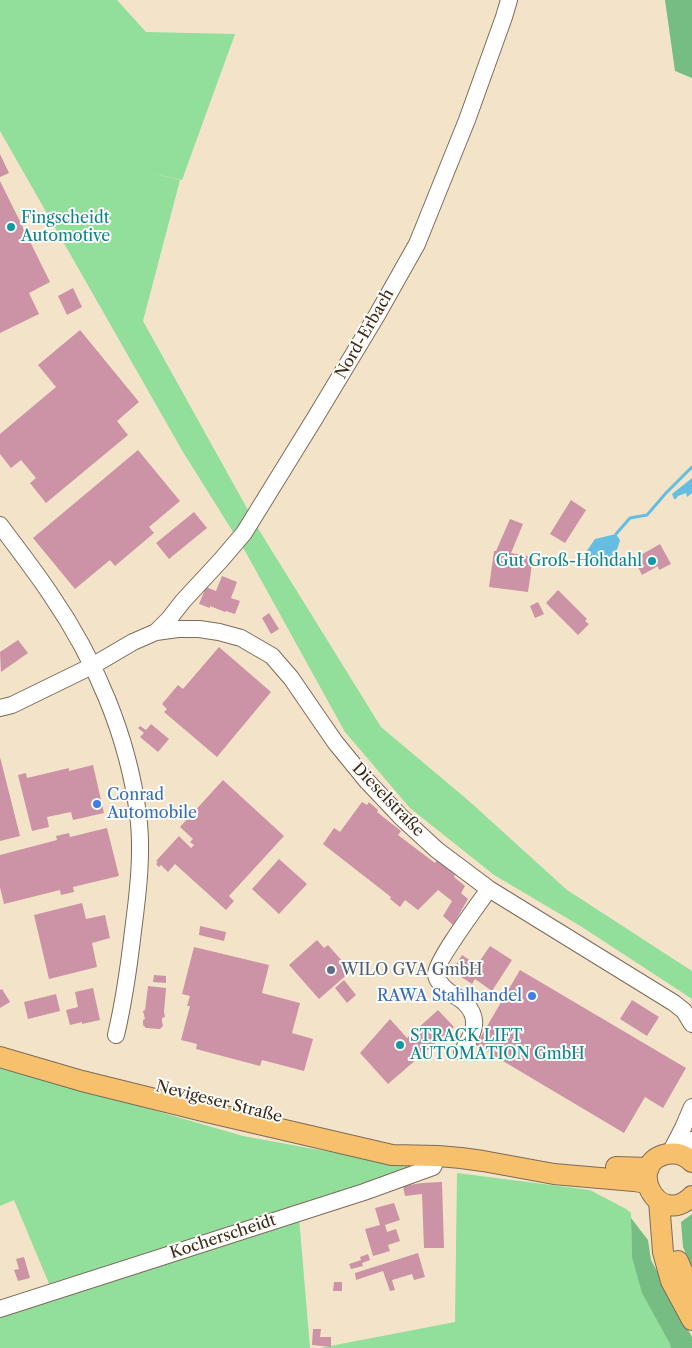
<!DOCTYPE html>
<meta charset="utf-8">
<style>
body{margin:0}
canvas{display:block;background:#f3e4c9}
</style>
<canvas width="692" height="1348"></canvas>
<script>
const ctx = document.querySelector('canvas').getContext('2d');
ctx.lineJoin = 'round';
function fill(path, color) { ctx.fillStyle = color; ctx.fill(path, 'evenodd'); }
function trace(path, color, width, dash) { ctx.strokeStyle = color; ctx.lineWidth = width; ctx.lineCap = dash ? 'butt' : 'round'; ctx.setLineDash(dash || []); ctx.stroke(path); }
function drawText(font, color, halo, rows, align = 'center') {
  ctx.font = font + ' "Libre Caslon Text",serif'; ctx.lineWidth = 4; ctx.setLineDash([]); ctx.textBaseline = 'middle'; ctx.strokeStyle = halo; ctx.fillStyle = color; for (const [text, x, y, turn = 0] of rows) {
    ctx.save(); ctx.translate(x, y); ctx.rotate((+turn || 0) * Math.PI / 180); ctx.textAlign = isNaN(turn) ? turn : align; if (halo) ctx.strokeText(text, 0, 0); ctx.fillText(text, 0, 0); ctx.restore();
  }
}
const green = new Path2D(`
 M0 0H117L146 32 235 34 182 180 146 172 180 180 143 321 259 530 381 727 469 801 567 890 692 971V999L582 927 494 875 410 808 345 732 245 551 183 452 0 131Z
 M0 1064 49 1080 243 1136 423 1169 299 1217 310 1348H0V1316L55 1298 14 1200 0 1206Z
 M457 1173 590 1190 626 1209 631 1213 632 1257 669 1342 671 1348H320L455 1322Z`);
const forest = new Path2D(`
 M665 0H692V78L675 71Z
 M692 1214V1268L683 1247 681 1222Z
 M631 1218 648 1240 651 1260 692 1337V1348H671L669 1342 642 1293 632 1257Z`);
const water = new Path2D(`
 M692 478V493L687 497 686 493 678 496 676 499H674L672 494Z
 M616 534 620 540C615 559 610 564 589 562L584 555 595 539Z`);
const stream = new Path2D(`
 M616 534 630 518 647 515 666 493 692 467`);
const building = new Path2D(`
 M0 154 9 173 0 177Z
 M0 181 50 282 29 293 39 314 0 333Z
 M73 288 82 307 67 315 58 296Z
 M80 330 139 402 117 421 128 435 46 503 30 483 36 478 21 460 11 468 0 454V434L56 387 38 365Z
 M138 450 180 501 149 527 154 533 115 566 110 560 75 589 33 538Z
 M571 500 586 510 565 543 550 534Z
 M194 512 207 528 169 559 156 543Z
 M510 519 523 524 511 553 533 557 528 592 489 587 494 551H496Z
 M660 544 671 564 659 570 658 566 642 575 634 559Z
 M222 576 237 582 231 598 240 601 235 614 226 611 225 612 210 606V608L199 604 206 587 216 591Z
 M558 590 587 619 585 621 589 624 578 635 546 603Z
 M538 602 544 614 535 618 530 606Z
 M269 613 279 629 271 634 262 618Z
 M18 640 28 653 1 672 0 652Z
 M219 647 271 692 217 757 164 712 167 709 162 704 178 685 183 689Z
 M151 724 169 739 158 752 140 737 144 733 138 728 140 726 146 730Z
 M0 757 20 836 0 841Z
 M93 765 104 813 73 820 71 812 47 817 49 827 32 831 18 775 26 773 27 778 69 768V771Z
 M223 780 284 836 229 896 234 901 226 910 175 864 168 872 161 865 159 867 156 864 158 862 156 861 179 836 191 848 194 845 190 842 193 839 180 827Z
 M362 802 367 805 369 802 378 810 377 812 401 831 398 835 435 863 437 860 455 874 454 877 465 886 461 893 468 899 453 925 443 916 452 901 438 890 418 910 405 900 400 907 390 899 391 897 323 844 334 828 340 832Z
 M107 828 119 876 73 887 74 892 61 895 60 890 4 904 0 887V855L57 840 56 836 69 833 70 837Z
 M279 859 307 884 279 914 252 889Z
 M82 903 86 919 105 915 110 938 92 943 97 967 49 979 34 915Z
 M200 926 226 932 224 941 199 935Z
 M317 940 324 948 328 945 351 971 319 999 289 965Z
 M490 946 512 960 492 991 475 979 472 984 452 971 462 955 477 965Z
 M194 947 269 965 262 993 300 1003 292 1033 313 1039 304 1071 262 1060 260 1066 196 1049 197 1044 181 1040 190 1006H187L190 996 182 994Z
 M520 970 686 1068 663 1108 645 1097 624 1133 476 1045Z
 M154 975 166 976V983L153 982Z
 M344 980 356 995 347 1003 335 988Z
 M148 986 166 988 164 1012 165 1017 162 1018V1021L163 1026 160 1029 146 1028 143 1025V1020L145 1019 143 1011 145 1010Z
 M93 988 100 1020 82 1024V1022L70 1025 66 1010 78 1007 75 992Z
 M2 989 10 1002 0 1008V990Z
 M56 994 60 1011 28 1019 24 1002Z
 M632 1000 659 1017 647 1036 620 1019Z
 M438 1010 454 1027 388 1084 360 1053 390 1019 407 1038Z
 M442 1182 444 1248H424L422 1194 405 1196 403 1186 422 1183Z
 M394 1203 400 1220 385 1225 387 1232 396 1229 400 1241 388 1245 390 1251 373 1256 365 1229 380 1225 375 1208Z
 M418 1253 425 1277 414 1280 412 1274 392 1280 395 1290 390 1291 383 1271 356 1280 355 1273Z
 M368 1254 370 1260 362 1263 363 1266 351 1269 349 1264 361 1260 360 1257Z
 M24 1257 30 1278 18 1281 14 1270 19 1269 16 1259Z
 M334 1282H342V1291H333Z
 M313 1329H321L320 1337H331V1347L312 1345Z`);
const minor = new Path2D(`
 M0 525C17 548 35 571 51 595 95 659 128 736 138 814 143 852 138 893 133 931 129 966 124 1001 116 1035
 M156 632 169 619 183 601 221 560 244 533 315 418 377 315 417 244 467 120 504 17 509 0
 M0 708 12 705 92 666 133 642 156 632 178 629H199L219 632 241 638 272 656 291 678 335 742 366 780 401 817 437 850 489 889 674 1003 684 1011 692 1024
 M462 1052C472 1036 482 1020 465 1003 458 996 447 993 441 984 439 982 436 978 436 974 435 962 480 902 489 889
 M670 1153 683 1128 692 1107
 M688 1157 692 1140
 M0 1309 364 1192 433 1167 438 1156`);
const major = new Path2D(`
 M0 1057 82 1081 207 1112 392 1155 438 1156 461 1158 483 1161 554 1174 634 1181 647 1183
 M692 1162C685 1155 677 1152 667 1154 624 1163 658 1230 692 1196
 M616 1167 649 1168
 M659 1201 663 1252 671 1281 692 1320
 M678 1261 684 1275 692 1291`);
const markers = [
 [11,227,5,"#0f9aa8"],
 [652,561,5,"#0f9aa8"],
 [97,804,5,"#3f7fe0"],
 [331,970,5,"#5c6f8a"],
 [532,996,5,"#3f7fe0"],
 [400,1045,5,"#0f9aa8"]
];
const cultureNames = [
 ["Fingscheidt",21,218],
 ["Automotive",21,236],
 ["Gut Groß-Hohdahl",642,561,"right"],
 ["STRACK LIFT",410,1036],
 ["AUTOMATION GmbH",410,1054]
];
const streetNames = [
 ["Nord-Erbach",365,334,-60],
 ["Dieselstraße",388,800,46],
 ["Nevigeser Straße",219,1102,14],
 ["Kocherscheidt",223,1237,-18]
];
const shopNames = [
 ["Conrad",107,795],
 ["Automobile",107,813],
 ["RAWA Stahlhandel",522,996,"right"]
];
const serviceNames = [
 ["WILO GVA GmbH",341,970]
];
fill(green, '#92de9b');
fill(forest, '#75bd83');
fill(water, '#65bde2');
trace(stream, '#65bde2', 3);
fill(building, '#cc92a5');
trace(minor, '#7b6b5a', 18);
trace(major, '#7b6b5a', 22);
trace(minor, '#fff', 16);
trace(major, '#f7c06c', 20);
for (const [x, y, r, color] of markers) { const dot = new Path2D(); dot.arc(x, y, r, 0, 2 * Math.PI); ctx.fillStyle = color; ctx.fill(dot); trace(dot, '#fdfcf7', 2); }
drawText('16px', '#0d838f', '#fdfcf7', cultureNames, 'left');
drawText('16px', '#3b2a1e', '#fdfcf7', streetNames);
drawText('16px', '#366cbe', '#fdfcf7', shopNames, 'left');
drawText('16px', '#4e5e75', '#fdfcf7', serviceNames, 'left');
</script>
